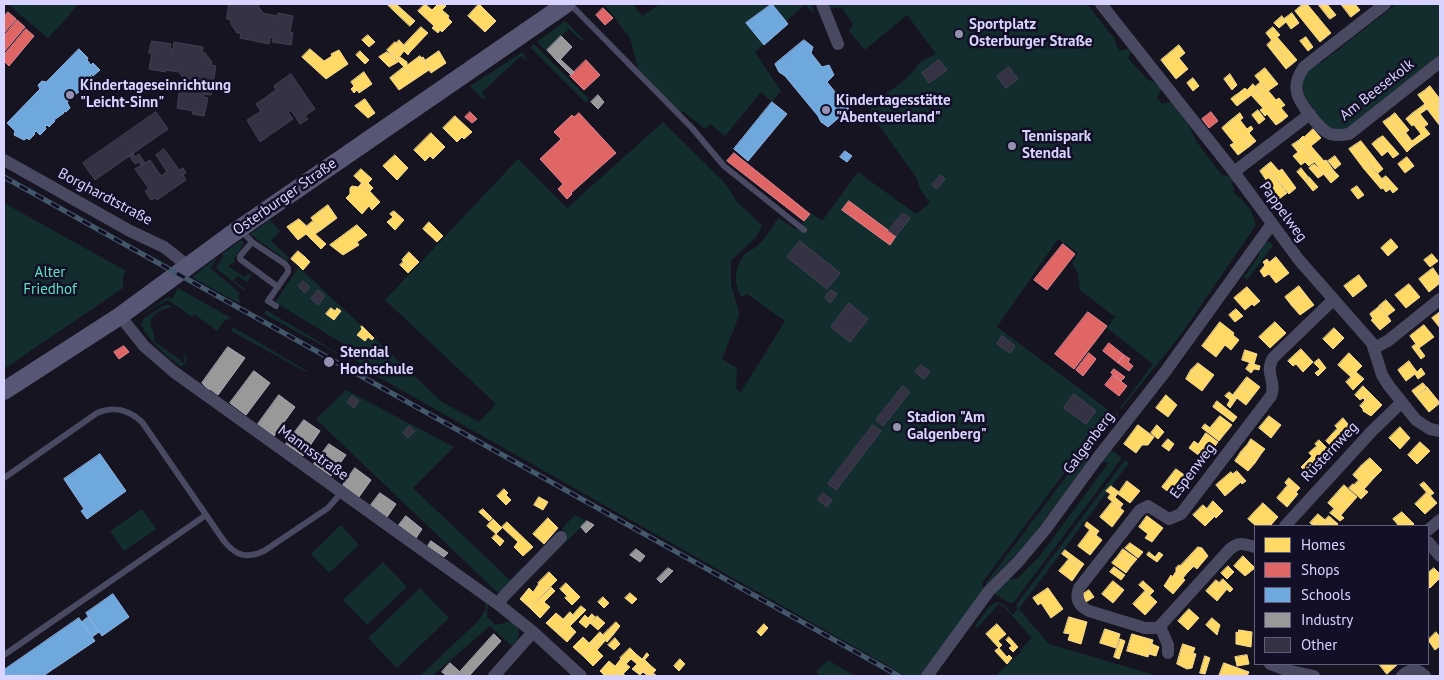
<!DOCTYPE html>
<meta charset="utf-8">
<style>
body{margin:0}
#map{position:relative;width:1444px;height:680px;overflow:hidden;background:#161421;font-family:"PT Sans",sans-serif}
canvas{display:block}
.frame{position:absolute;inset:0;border:5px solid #d9d4ff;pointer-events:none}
.legend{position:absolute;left:1254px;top:525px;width:175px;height:140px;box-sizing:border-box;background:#130f26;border:1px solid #625e7d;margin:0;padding:6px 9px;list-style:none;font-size:15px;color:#d9d4ff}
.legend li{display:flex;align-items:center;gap:10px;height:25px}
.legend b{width:25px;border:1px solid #625e7d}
</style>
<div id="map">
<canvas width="1444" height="680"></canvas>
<div class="frame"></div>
<ul class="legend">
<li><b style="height:14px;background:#ffd966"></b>Homes</li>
<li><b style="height:14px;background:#e06666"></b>Shops</li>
<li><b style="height:14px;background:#6fa8dc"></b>Schools</li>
<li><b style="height:14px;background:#999"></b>Industry</li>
<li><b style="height:14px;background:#343243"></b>Other</li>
</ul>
</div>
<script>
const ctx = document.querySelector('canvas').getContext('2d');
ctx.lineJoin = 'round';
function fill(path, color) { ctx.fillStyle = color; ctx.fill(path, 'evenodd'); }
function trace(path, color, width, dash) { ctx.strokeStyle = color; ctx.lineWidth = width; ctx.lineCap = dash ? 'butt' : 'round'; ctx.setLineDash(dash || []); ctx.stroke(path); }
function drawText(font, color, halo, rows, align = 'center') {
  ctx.font = font + ' "PT Sans",sans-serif'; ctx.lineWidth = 5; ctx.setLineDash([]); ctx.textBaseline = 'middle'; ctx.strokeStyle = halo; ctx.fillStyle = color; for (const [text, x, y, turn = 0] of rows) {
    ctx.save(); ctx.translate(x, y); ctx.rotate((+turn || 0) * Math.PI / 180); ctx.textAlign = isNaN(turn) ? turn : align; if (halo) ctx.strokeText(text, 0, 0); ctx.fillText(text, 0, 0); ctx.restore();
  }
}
const green = new Path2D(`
 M8 4H78L67 18 48 38Z
 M604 4H633L642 16 660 4H812L814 13 805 5 786 21 788 24 755 52 781 91 772 102 761 92 725 136 710 124 705 129 684 112 678 111 638 68 630 38Z
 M828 4H1087L1116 41 1115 43 1120 51 1129 48 1132 51 1128 58 1148 80 1156 82 1162 89 1157 98 1162 104 1172 101 1191 129 1196 141 1222 175 1232 176 1235 181 1231 184 1235 189 1233 191 1239 198 1240 197 1249 208H1250L1256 225 1180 336 1121 409 1120 408 1153 364 1107 328 1115 317 1080 290 1078 273 1072 263 1078 253 1058 239 997 327 1115 415 1117 412 1118 414 1093 446 1088 443 1084 448 1088 451V453L1071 464 982 583 984 590 920 676H906L366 370 367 367 355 360 358 353 275 302 299 267 442 402 479 422 496 404 385 300 518 159 567 208 663 122 725 183 738 203 762 225 757 236 731 261V285L739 312V316L722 359 737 368 736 389 741 392 785 321 747 294 742 297C732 285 735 263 746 253 750 250 756 248 759 244 767 237 772 226 778 218L797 230 811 213 822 221 858 172 916 214 930 203 920 189 916 177 872 116C870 110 870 108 874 103L907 78 921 61 936 54 907 15 865 50 849 31 853 24 841 7 831 9Z
 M1396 4H1440V56L1354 126 1340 132 1326 126 1304 98 1302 78 1318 60 1321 63Z
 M565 21 584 40 582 41 569 29 545 50 537 42Z
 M534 44 589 99 586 103 530 47Z
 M521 53H524L527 61 521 56 482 92 486 99H483L470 86Z
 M4 203 126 271 123 277V288L4 369Z
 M270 220 280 231 271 241 289 258 287 261 250 234Z
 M241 240 244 243 234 259 235 262 228 266 244 277 252 273 247 282 237 276 234 281 245 289 243 290 216 268 223 257 222 254Z
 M1266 242H1270L1273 246 1247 280 1243 276 1247 273 1259 255V252Z
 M216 258V260L210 268 240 293 238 295 240 302 238 303 192 277Z
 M178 288 231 318 224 321 217 331 194 314 192 317 168 300 143 314 168 297 172 299Z
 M165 305H169L173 307C165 308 147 314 151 326 153 333 155 332 154 341L184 363 185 353C188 359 186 364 181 367 166 355 149 342 141 324L144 318Z
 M266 310 353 362 264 314Z
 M233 327 307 371 306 372 231 331Z
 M346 390 454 447 413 488 510 580 522 567 524 569 500 595 316 419Z
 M1110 449 1122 458 1014 602 1010 603 993 593 1006 579H1017L1039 557 1109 462H1099Z
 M1090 454V459L1025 546 986 586V583L1071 470Z
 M1125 460 1129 463 1019 609 1049 644 1158 676H995L1021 652 1020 650 1032 638 1006 609 999 604 977 628 975 626 990 606 997 602 1004 605 1013 614 1018 609 1016 605Z
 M142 509 156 529 124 551 110 531Z
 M575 515 587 521 541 567 538 565 564 535 562 528Z
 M341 525 359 545 329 573 311 554Z
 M383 562 407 587 367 625 343 600Z
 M420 588 449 618 397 668 368 638Z
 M485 601 488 604 487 617 496 625 511 621 517 626C521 634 518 640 513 647L490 626 432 676H420L479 620 486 608Z
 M828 660 855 676H821L816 672Z`);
const homes = new Path2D(`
 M387 4H396L415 21 410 26Z
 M425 4 432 10 438 4H443L446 6 442 10 449 16 448 18 452 22 442 32 440 30 438 33 432 28 434 26 418 11Z
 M479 4 496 21 485 32 468 16Z
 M1304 4H1307L1331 33 1326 37 1301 6Z
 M1318 4H1327L1336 15 1330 19Z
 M1341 4H1355L1360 10 1351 17Z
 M1301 6 1326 37 1320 42 1295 11Z
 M1292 13 1299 23 1291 29 1284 19Z
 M1282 16 1286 22 1279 28 1274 23Z
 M421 27 428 33 410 52 404 45Z
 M1273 27 1280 35 1277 37 1297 60 1291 65 1266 33Z
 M368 35 375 42 369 47 362 40Z
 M1306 37 1313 47 1308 51 1300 41Z
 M399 40 410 52 408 55 404 51 397 60 391 56 399 47 396 44Z
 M1272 40 1291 65 1286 69 1267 45Z
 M395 42 399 47 391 55 387 50Z
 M1179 45 1185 53 1179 58 1188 69 1176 79 1161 60Z
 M310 49 324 61 332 56 331 54 339 50 348 64 326 79 302 57Z
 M360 51 369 60 365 64 356 55Z
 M439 51 446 63 431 73 421 58 423 57 425 60Z
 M387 52 398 62 389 67 379 57Z
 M420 56 429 70 414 80 406 69 397 60 400 57 407 62V65Z
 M404 67 414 80 399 90 390 78Z
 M1265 68 1278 84 1268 91 1255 76Z
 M364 72 372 84 359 93 357 90 354 93 351 89 354 86 351 82Z
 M1230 74 1237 85 1232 90 1224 79Z
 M1193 78 1199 86 1193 91 1187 83Z
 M1261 82 1276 100 1279 98 1285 105 1281 108 1288 116 1282 121 1255 87Z
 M1253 84 1258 90 1242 102 1236 95 1245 88 1247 90Z
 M1430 86 1440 99V112L1424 91Z
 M1258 90 1282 121 1276 125 1267 114 1265 116 1260 110 1263 108 1251 95Z
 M1424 91 1440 112V126L1424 105 1425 104 1418 95Z
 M1236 95 1242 102 1237 106 1231 99Z
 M365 99 375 113 368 118 355 106Z
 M1424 105 1427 109 1420 114 1428 124 1424 127 1413 113Z
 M1258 110 1265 119 1259 124 1252 115Z
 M1240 113 1243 118 1240 120 1247 129 1251 126 1253 129 1249 133 1256 141 1250 146 1230 121Z
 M1395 113 1409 130 1403 135 1389 118Z
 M1413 113 1419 121 1412 126 1406 119Z
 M455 116 472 132 464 139 462 137 457 142 443 128Z
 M1389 118 1412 147 1407 152 1383 122Z
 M1230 121 1250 146 1238 155 1230 145 1234 143 1222 128Z
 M1419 121 1430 134 1412 147 1403 135 1406 133 1412 141 1421 134 1414 125Z
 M1313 129 1321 138 1311 146 1324 161 1326 160 1334 171 1326 177 1298 141 1303 136 1304 137Z
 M431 133 445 147 433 159 430 156 425 161 414 150Z
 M1383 136 1399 154 1393 158 1378 139Z
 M1378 139 1388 151 1382 156 1372 144Z
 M1298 141 1314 162 1309 166 1305 162 1301 165 1293 156 1298 152 1292 145Z
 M1361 141 1383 169 1377 174 1355 145Z
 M1355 145 1370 164 1364 169 1349 149Z
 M395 155 408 168 397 180 383 166Z
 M1335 156 1341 164 1335 169 1328 161Z
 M1407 157 1414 166 1405 173 1398 164Z
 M1271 162 1279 171 1282 169 1296 188 1289 194 1266 166Z
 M1314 164 1324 174 1318 178 1309 168Z
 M1370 164 1390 189 1386 192 1383 188 1381 189 1364 169Z
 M1266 166 1287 193 1279 199 1260 171Z
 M1301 168 1309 178 1305 181 1297 172Z
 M361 169 372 179 368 183 373 188 370 191 354 176Z
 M1334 171 1339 176 1331 183 1326 177Z
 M1386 176 1398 189 1393 193 1382 179Z
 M1309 177 1318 187 1313 191 1305 181Z
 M362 183 380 202 372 210 369 206 362 214 346 198 350 194V188L352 186 358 187Z
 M1357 186 1364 195 1358 199 1351 190Z
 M328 205 337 218 329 224 320 211Z
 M320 211 329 224 321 230 311 218Z
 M394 211 404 220 395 230 387 222 393 217 390 214Z
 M299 219 326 244 321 249 306 234 298 240 287 227Z
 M313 221 321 230 315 234 307 226Z
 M429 222 443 236 437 242 423 229Z
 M357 225 367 235 357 242 359 245 343 255 330 245Z
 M1391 239 1398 247 1388 256 1381 248Z
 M298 251 305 257 298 265 291 259Z
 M409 252 419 262 412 269 402 260Z
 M1432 254 1438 261 1430 267 1424 260Z
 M305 257 310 262 303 270 298 265Z
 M1276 257 1289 273 1276 283 1269 274 1264 277 1260 271 1265 265 1263 262 1267 259 1269 262Z
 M404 261 412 269 408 273 400 265Z
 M1433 268 1440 278V283L1429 292 1419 279Z
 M1359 275 1367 286 1353 297 1344 286Z
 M1409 284 1420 297 1406 308 1395 295Z
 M1299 286 1306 295 1292 306 1285 297Z
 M1247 287 1260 301 1254 306 1252 304 1245 310 1234 298Z
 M1306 295 1314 305 1300 315 1292 306Z
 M1386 300 1395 310 1387 316 1379 306Z
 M1380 306 1391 321 1380 330 1371 320 1373 319 1370 314Z
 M331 308 335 311 337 308 341 311 334 320 326 314Z
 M1236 309 1243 316 1235 322 1229 315Z
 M1440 312V328L1432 318Z
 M1220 322 1234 333 1233 335 1239 340 1231 350 1225 345 1216 357 1202 346Z
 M1275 322 1286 333 1270 348 1259 337Z
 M1424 325 1434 337 1419 348 1410 336Z
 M362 326 374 338 372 340 368 337 365 341 357 335 362 329 361 327Z
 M1334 328 1344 338 1333 349 1323 339Z
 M1416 344 1425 356 1421 359 1412 347Z
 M1301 349 1313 362 1303 372 1296 364 1293 366 1288 361Z
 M1245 350 1257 354 1254 364 1242 360Z
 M1349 353 1362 366 1351 377 1338 365Z
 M1319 359 1326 368 1318 376 1315 373 1320 369 1314 363Z
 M1409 361 1417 372 1421 368 1425 374 1418 379 1415 374 1406 381 1398 370Z
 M1198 363 1214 375 1208 383 1191 370Z
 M1250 363 1260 366 1259 370 1254 369 1251 373 1246 369Z
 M1191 370 1208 383 1202 391 1186 379Z
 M1356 372 1364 379 1353 390 1346 382Z
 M1247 377 1260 387 1253 396 1240 386Z
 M1423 383 1427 388 1416 396 1412 391Z
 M1240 386 1253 396 1246 405 1233 395Z
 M1363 386 1371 394 1365 400 1363 398 1360 400 1355 395Z
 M1427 387 1440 403 1429 412 1416 396Z
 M1229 392 1237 398 1230 408 1227 405 1230 400 1225 396Z
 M1371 394 1382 405 1371 416 1363 411V409L1360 406Z
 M1166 395 1177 405 1168 417 1156 408Z
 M1217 401 1237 417 1233 422 1213 407Z
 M1220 416 1232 425 1222 437 1210 428Z
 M1269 416 1281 425 1271 438 1259 428Z
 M1343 418 1352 429 1345 436 1335 426Z
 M1205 424 1222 437 1219 441 1202 428Z
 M1138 425 1154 437 1148 445H1142L1136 453 1124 444Z
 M1157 425 1164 432 1158 439 1151 433Z
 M1400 427 1410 438 1400 449 1389 438Z
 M1337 429 1348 439 1336 451 1326 441Z
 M1206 433 1218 442 1205 460 1189 448 1194 441 1198 444Z
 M1168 439 1174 444 1169 451 1162 446Z
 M1251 439 1265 449 1261 454 1248 444Z
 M1319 440 1327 448 1323 452 1315 444Z
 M1420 442 1430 451 1417 464 1408 455Z
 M1248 444 1261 454 1255 463 1241 452Z
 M1317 446 1324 453 1317 461 1323 466 1312 478 1301 467 1312 456 1309 453Z
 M1241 452 1255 463 1248 471 1235 461Z
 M1370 458 1382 470 1374 478 1361 466Z
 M1361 466 1374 478 1366 487 1353 475Z
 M1176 469 1190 479 1183 488 1169 478Z
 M1237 471 1246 481 1242 484 1233 474Z
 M1231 472 1241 482 1225 496 1216 485Z
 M1169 478 1183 488 1176 498 1162 487Z
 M1289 478 1300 488 1296 492 1285 483Z
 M1359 480 1366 487 1364 489 1368 492 1365 495 1354 485Z
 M1127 481 1140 491 1130 503 1118 494Z
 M1424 482 1434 493 1430 496 1420 485Z
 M1353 484 1365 495 1361 499 1349 488Z
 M1288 485 1298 494 1287 507 1277 498Z
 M1344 485 1357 497 1349 506 1336 494Z
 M1111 486 1119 492 1115 497 1106 491Z
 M504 489 508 493 506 495 511 500 506 505 497 496Z
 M1427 492 1437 503 1425 514 1415 504Z
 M1111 494 1123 504 1120 508 1108 498Z
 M1336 494 1349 506 1341 515 1328 503Z
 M539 497 548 502 543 510 534 505Z
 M1213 501 1223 511 1216 518 1207 509Z
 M1112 502 1124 511 1112 527 1100 517Z
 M1263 503 1278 517 1270 526H1256L1248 519Z
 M1203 505 1215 516 1205 526 1193 515Z
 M483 509 492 518 489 521 479 512Z
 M1334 509 1344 518 1340 521 1330 513Z
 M1402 512 1414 524 1412 526H1399L1393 519Z
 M1318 514 1331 525V526H1314L1310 523Z
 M1147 516 1163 528 1152 542 1145 538 1148 534 1139 527Z
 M1329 516 1338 524 1336 526H1332L1325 520Z
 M548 518 558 528 544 544 533 534Z
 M493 519 502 528 496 534 487 526Z
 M507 522 533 547 523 556 514 547 518 542 502 527Z
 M1087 522 1099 531 1096 535 1085 526Z
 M1090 530 1102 540 1090 555 1078 546Z
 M496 534 504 541 500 546 492 538Z
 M1130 543 1143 552 1138 558 1125 548Z
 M1198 547 1202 548 1208 556 1197 569 1186 560Z
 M1123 549 1137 559 1131 566 1118 556Z
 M1065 550 1084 564 1081 568 1062 554Z
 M1149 552 1155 557 1159 552 1163 555 1157 562 1147 555Z
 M1118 556 1131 566 1126 573 1112 563Z
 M1243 556 1255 568 1245 576 1234 566Z
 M1069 559 1081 568 1072 581 1059 571Z
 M1186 560 1194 566 1187 573 1180 566Z
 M1179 565 1187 573 1183 578 1176 572V568Z
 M1228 566 1234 572 1227 579 1221 573Z
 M1114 567 1125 575 1121 580 1110 572Z
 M1434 568 1440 574V578L1430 588 1428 586V573Z
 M549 572 557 580 546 591 538 583Z
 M1176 572 1185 580 1173 594 1164 586 1171 575 1172 577Z
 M1223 579 1233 589 1230 592 1219 583Z
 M1216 580 1227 589 1217 601 1206 591Z
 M1113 581 1124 590 1113 603 1102 594Z
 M1143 581 1154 591 1150 595 1139 585Z
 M566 583 573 590 567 596 560 589Z
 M539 584 546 591 530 608 520 599 529 588 533 592Z
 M551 587 555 591 544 602 550 607 540 618 530 608Z
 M1048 588 1063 609 1051 618 1041 603 1038 605 1033 598Z
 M573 590 580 597 572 605 565 598Z
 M1089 590 1094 597 1086 602 1083 594Z
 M1145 591 1157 602 1145 615 1133 604Z
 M630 593 637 599 632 604 625 598Z
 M603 597 609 603 604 608 598 602Z
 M581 606 586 610 577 619 573 615Z
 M1189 609 1199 618 1188 630 1178 621Z
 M570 612 573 615 556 632 546 623 556 613 563 619Z
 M592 614 595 617 586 628 579 622 585 615 588 618Z
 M573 615 577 619 570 626 576 632 567 642 556 632Z
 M597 616 605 623 598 630 590 623Z
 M1069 617 1087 622 1081 644 1068 640 1070 634 1064 633Z
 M1212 618 1220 625 1217 635 1206 625Z
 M616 622 620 626 613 635 608 630Z
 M764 624 768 628 761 636 757 632Z
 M997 624 1006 634 998 641 1002 645 999 648 986 634Z
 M1105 629 1120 634 1116 648 1100 643Z
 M608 630 613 635 607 642 601 637Z
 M1239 630 1252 632 1251 647 1236 644V632L1238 633Z
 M600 632 603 635 583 656 573 647 583 637 589 643Z
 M1436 632 1440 637V646L1435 650 1428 640Z
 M1132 634 1153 640 1148 657 1127 651Z
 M601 637 605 641 597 650 603 656 593 666 583 656Z
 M1009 637 1018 647 1013 652 1009 648 1012 646 1006 640Z
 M615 638 620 644 614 650 608 645Z
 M1120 639 1125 641 1119 659 1114 657Z
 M1152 644 1159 647 1156 656 1149 654Z
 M1183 644 1195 648 1193 653 1181 650Z
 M630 648 636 654 626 664 620 658Z
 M999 648 1007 657 1009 655 1012 658 1007 664 995 651Z
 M1181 650 1196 654 1192 668 1187 669 1177 664Z
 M647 653 649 655 638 667 643 672 640 675 632 669 637 664 631 659 636 654 642 659Z
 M1247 655 1249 664 1237 666 1235 657Z
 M1205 656 1210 658 1205 674 1200 673Z
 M621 659 626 664 614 676H605L600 671 609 661 615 666Z
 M680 659 685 664 679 671 674 666Z
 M645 660 650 665 643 672 638 667Z
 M1224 663 1249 672 1247 676H1219Z
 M626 664 630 667 623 674 626 676H614Z
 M1379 664H1398L1387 674Z
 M650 665 656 670 653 673 657 676H648L643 672Z`);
const shops = new Path2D(`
 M603 8 613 18 605 25 596 15Z
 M8 12 16 19 4 33V17Z
 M17 20 25 27 4 52V36Z
 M26 29 34 36 9 66 4 61V55Z
 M586 60 600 75 584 90 570 76Z
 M470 112 477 119 472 123 465 117Z
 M1211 112 1218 121 1209 128 1202 119Z
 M579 113 616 153 571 193 572 194 567 199 558 189 563 184 540 159 561 139 554 132 572 115 574 117Z
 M734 153 810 214 804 221 727 161Z
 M849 201 896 236 890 245 842 210Z
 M1063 244 1075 254 1047 290 1034 280Z
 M1088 312 1107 326 1074 369 1055 354Z
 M1109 343 1124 355 1118 363 1103 351Z
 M124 346 129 352 119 359 114 352Z
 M1089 353 1096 359 1083 376 1076 370Z
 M1124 355 1130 359 1128 362 1133 366 1129 371 1118 363Z
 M1114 369 1125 377 1121 381 1111 373Z
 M1113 375 1127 386 1119 396 1105 385Z`);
const schools = new Path2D(`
 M772 4 788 24 764 45 746 23Z
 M804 40 813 47 811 53 822 67 829 65 834 75 827 82 849 109 828 127 821 122 818 116 785 76 779 72 775 64Z
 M79 49 88 58 87 60 91 65 93 63 100 70 93 76 91 74 90 75 94 79 87 85 85 83 84 84 86 86 75 95 73 93 72 94 74 96 67 102 70 108 66 112 62 111 64 113 54 120 55 121 49 127 47 125 45 127 46 129 40 135 36 131 34 133 35 134 29 140 27 138 24 140 14 135 15 131 7 123 40 89 38 85 42 81 46 82Z
 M772 102 787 114 748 161 734 149Z
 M845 151 852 156 847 162 840 157Z
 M100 454 126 491 87 519 81 511 84 509 64 479Z
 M113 594 129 617 102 636 86 613Z
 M88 617 99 632 92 637 82 622Z
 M79 618 95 641 43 676H4V670Z`);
const industry = new Path2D(`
 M561 36 572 47 558 62 547 50Z
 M560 59 574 72 571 75 558 62Z
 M598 95 604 102 598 109 591 102Z
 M228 347 245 358 218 395 210 389 209 390 202 383Z
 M254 371 270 383 246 415 230 403Z
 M279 395 295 407 274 436 258 424Z
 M304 420 320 431 303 456 286 444Z
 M329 444 346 455 331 476 314 464Z
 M355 468 371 480 359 497 343 485Z
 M380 493 396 504 387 517 371 505Z
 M406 516 422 529 416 538 399 525Z
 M587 521 594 525 586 533 581 527Z
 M431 541 448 553 444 557 428 546Z
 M636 549 645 556 640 562 630 555Z
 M668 568 673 571 661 583 657 579Z
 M494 634 501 641 469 676H456Z
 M450 663 459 671 455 676H447L442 672Z`);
const building = new Path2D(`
 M229 4H259L258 6 263 13 277 16 278 13 293 16 290 32 293 33 291 45 272 42 273 38 270 37 269 44 240 38 241 33H237L231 24V20L227 19Z
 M152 41 171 44 170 48 173 49 174 42 203 47 202 52 205 53 212 62 211 65 216 66 211 95 204 94V97L208 98 204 116 192 114 193 111 177 108 179 93 182 94 184 79 179 72 165 70V72L149 69 152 53H149Z
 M939 60 947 70 929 83 922 73Z
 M1009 67 1018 79 1006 88 997 76Z
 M291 74 315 109 305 116 308 119 300 124 291 110 288 112 293 119 260 142 247 120 261 111 256 104 276 90 274 86Z
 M156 112 168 129 95 180 83 163Z
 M164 149 179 170 183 168 186 173 183 175 186 180 157 200 155 198 151 200 145 191 149 189 135 169 150 160 161 176 167 172 156 155Z
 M133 153 135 157 139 154 145 163 141 165 139 162 135 164 129 156Z
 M941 175 945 179 937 189 932 185Z
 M903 213 910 218 905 225 898 219Z
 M897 220 904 226 896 236 889 231Z
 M800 241 840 273 827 289 787 257Z
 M303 281 310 287 305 293 298 286Z
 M318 290 325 296 318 305 311 299Z
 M831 290 837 294 830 303 825 298Z
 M849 303 868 319 850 342 831 327Z
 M1002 336 1015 346 1010 353 997 344Z
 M921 365 930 372 924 379 915 372Z
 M903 386 910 392 883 426 876 420Z
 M1074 394 1096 411 1086 424 1064 408Z
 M352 396 359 401 354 408 347 402Z
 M873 425 881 431 836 490 828 484Z
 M409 426 415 431 408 438 403 433Z
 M823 493 832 500 827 507 818 500Z`);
const lane = new Path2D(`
 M570 4 692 128 724 166 804 230
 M241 230 252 242 285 264 288 268V272L268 301 276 306
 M252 242 240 256V259L278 287
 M4 478 97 413C114 406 128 409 142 422L224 541C236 556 246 559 264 551L328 508 341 493
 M4 655 206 515`);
const street = new Path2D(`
 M822 4 838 44
 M1101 4 1234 172 1299 260 1372 343 1382 375 1389 386 1416 420 1430 429 1440 431
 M1385 4 1304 67C1299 75 1295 82 1297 92 1298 102 1320 130 1330 134 1336 136 1343 135 1349 134L1440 62
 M4 160 130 231 164 247 188 266
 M1234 172 1310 114
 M120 316 144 346 174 372 498 604 533 632 581 676
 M1375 348 1389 340 1440 299
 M1285 526 1372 431 1402 402
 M1428 530 1440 520
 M1428 542 1440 556
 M498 604 504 596 561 537
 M1160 626 1155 628H1145L1089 611C1079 606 1075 599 1079 588L1140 510 1148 506 1169 519 1181 514 1271 396C1277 381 1264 374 1273 358L1333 300
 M1168 653V645L1160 626 1230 549C1240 541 1244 544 1255 547
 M1270 664 1286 670 1314 676
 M494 676 533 632
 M927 676 989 591 1018 562 1045 530 1099 456 1165 372 1271 225
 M1402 676C1410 669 1417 668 1425 676`);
const secondary = new Path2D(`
 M4 391 120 316 229 236 566 4`);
const rail = new Path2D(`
 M4 177 899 676`);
const markers = [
 [959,34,5,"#9591b1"],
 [70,95,5,"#9591b1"],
 [826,110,5,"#9591b1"],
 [1012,146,5,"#9591b1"],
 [329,362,6,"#9591b1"],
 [897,427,5,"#9591b1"]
];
const poiNames = [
 ["Sportplatz",969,25],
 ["Osterburger Straße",969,42],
 ["Kindertageseinrichtung",80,86],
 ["\"Leicht-Sinn\"",80,103],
 ["Kindertagesstätte",836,101],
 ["\"Abenteuerland\"",836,118],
 ["Tennispark",1022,137],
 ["Stendal",1022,154],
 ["Stendal",340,353],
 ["Hochschule",340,370],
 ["Stadion \"Am",907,418],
 ["Galgenberg\"",907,435]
];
const streetNames = [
 ["Am Beesekolk",1377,90,-38],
 ["Borghardtstraße",105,197,28],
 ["Osterburger Straße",285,197,-35],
 ["Pappelweg",1283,212,54],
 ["Galgenberg",1089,443,-53],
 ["Rüsternweg",1330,452,-47],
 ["Mannsstraße",313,453,36],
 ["Espenweg",1193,471,-53]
];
const parkNames = [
 ["Alter",50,273],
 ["Friedhof",50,290]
];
fill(green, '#132c2d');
fill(homes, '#ffd966');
trace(homes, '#f4d894', 1);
fill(shops, '#e06666');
trace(shops, '#de8794', 1);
fill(schools, '#6fa8dc');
trace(schools, '#8fb5e6', 1);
fill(industry, '#999');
trace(industry, '#acabb8', 1);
fill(building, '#343243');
trace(building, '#433f54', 1);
trace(lane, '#4a4962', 6);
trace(street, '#4a4962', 12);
trace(secondary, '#575674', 18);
trace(rail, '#43596b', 5);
trace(rail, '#130f26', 3, [9]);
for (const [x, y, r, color] of markers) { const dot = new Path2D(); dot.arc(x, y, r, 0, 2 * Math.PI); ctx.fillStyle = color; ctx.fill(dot); trace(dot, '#130f26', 2); }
drawText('bold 15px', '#d9d4ff', '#130f26', poiNames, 'left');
drawText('15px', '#d9d4ff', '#130f26', streetNames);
drawText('15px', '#5fe0c0', '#130f26', parkNames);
</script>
